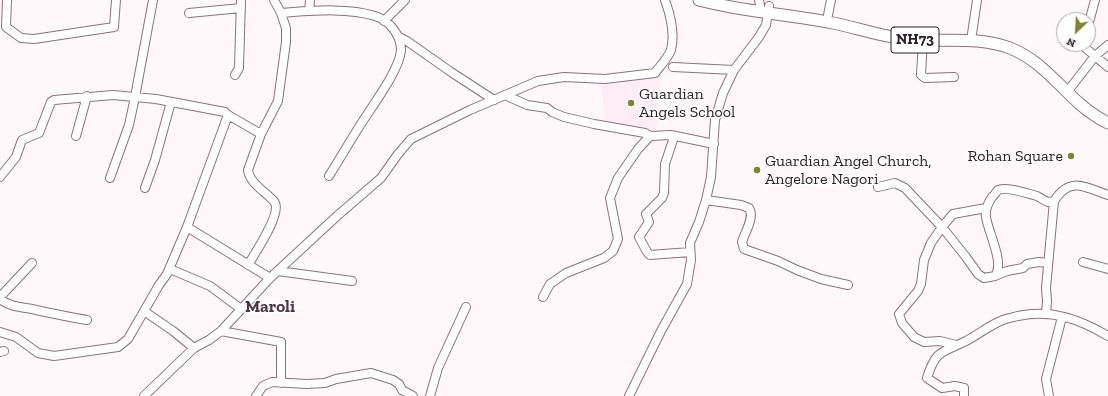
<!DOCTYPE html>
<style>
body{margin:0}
#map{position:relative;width:1108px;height:396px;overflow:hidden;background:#fff8fb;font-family:"Zilla Slab",serif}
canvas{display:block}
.north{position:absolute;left:1056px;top:12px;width:40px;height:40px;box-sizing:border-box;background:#fff;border:1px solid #aba6a8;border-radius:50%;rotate:205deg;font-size:11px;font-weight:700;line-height:16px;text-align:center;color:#2c2026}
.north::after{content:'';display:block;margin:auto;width:14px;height:18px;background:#7c8531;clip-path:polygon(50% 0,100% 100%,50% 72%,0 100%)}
</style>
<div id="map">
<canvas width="1108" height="396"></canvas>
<div class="north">N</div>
</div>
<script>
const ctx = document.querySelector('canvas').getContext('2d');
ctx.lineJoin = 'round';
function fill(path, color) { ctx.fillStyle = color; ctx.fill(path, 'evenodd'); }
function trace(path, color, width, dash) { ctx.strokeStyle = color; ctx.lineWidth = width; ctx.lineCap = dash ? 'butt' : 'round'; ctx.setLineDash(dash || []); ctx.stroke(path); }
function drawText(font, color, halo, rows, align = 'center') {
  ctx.font = font + ' "Zilla Slab",serif'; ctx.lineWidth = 3; ctx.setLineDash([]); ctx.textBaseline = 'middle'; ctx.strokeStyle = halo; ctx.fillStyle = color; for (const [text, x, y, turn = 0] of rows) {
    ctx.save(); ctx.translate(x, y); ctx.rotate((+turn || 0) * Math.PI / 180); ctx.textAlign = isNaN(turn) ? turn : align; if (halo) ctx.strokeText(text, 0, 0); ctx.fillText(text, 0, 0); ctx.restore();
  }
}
const built = new Path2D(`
 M660 76 656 130 607 124 600 83Z`);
const minor = new Path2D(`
 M7 0 6 27 21 38 34 39 114 27 116 0
 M759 0 760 5
 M309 11 310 0
 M189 13 241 8
 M281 13C310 11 347 7 375 16 389 20 401 35 401 50 400 70 370 109 359 127 349 143 339 160 329 176
 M828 15 831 0
 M384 21 405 0
 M1088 26 1095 0
 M972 34 977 0
 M399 37 407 41 451 72 494 100
 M923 40 921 75 925 78 954 77
 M1083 44V46L1095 56 1108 45
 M673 67 734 70
 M235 75 239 68 241 0
 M1071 87 1095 56 1108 67
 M505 95 527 105 547 108 552 112 564 117 594 124 645 133 650 136
 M228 115 261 134 278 101 286 42V28L281 13 274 0
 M76 136 87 96
 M673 140 665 164 664 193 662 198 646 214 649 222 639 237 647 252 650 255 690 252
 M0 177 16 157 22 140 39 133 51 102 54 100 113 95 156 99 225 112 228 115 187 227 270 278
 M110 178 129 125 135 97 153 0
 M878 187 895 183 905 188 942 227 966 257 978 274 984 278 995 276C1005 263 988 232 986 217 985 210 988 203 992 197 994 196 996 192 998 190 1006 186 1029 194 1037 196 1041 198 1045 201 1048 202 1050 202 1052 201 1054 201 1070 176 1085 187 1108 195
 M145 188 155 160 171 102
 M706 200 741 205 749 208C755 217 745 232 742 242L744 249 778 261 797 270 821 279 848 285
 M1083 262 1108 269
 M248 265C255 253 281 215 275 203 273 199 267 195 264 192 257 186 249 179 248 170L261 134
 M170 269 210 286 241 309
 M278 271 352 281
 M995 276 1007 271 1023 268 1027 264 1039 262 1048 263
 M0 297 32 263
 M543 297 550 284 566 273 604 258 613 251 618 239 610 198 618 178 638 149 650 136 671 135 714 144
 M0 299C10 307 21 307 32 309 50 313 68 317 87 320
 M144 311 173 331 194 348
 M1046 314 1047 301 1046 288 1054 201
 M221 331 281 342V383
 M0 332 16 337 38 353 54 356 118 347 128 339 159 285 167 274 187 227
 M956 345 940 341 924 342 914 337 902 323 899 314 918 291 921 284 924 260 931 243 942 227 953 214 986 208
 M0 352 4 351
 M144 396 194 348 209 340 221 331 270 278 337 216 381 178 398 154 411 139 470 110 538 81 564 77 605 79 655 73C660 66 668 58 671 50 675 35 670 14 665 0
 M256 396 263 386 272 382 307 384 325 383 336 379 371 373 393 380 399 384 402 390 413 396
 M430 396 438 368 466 307
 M629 396 661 331 687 284 691 260 690 243 699 222 706 200 711 177 715 120 723 93 734 70 759 37 766 25 769 6
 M964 396V388L955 386 942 388 927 378C936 349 942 353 966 341 979 334 990 325 1003 320 1008 318 1014 317 1018 316 1052 309 1079 319 1108 336
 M1049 396 1046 379 1062 317`);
const highway = new Path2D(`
 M699 0C743 12 789 14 833 23 857 28 880 36 905 39 940 43 976 35 1010 48 1040 60 1057 84 1080 104 1089 112 1098 118 1108 123`);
const markers = [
 [631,103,4,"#7c8531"],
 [1071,156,4,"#7c8531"],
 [757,170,4,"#7c8531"]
];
const shields = [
 [915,40,48]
];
const shieldNames = [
 ["NH73",915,40]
];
const poiNames = [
 ["Guardian",639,94],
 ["Angels School",639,112],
 ["Rohan Square",1063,156,"right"],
 ["Guardian Angel Church,",765,161],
 ["Angelore Nagori",765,179]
];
const neighbourhoodNames = [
 ["Maroli",270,307]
];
fill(built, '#feedf4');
trace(minor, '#8e707e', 10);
trace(highway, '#8e707e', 13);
trace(minor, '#fff', 8);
trace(highway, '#fff', 11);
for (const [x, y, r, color] of markers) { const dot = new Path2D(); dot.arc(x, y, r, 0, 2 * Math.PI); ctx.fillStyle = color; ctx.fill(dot); trace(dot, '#fff', 1.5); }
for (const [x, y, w] of shields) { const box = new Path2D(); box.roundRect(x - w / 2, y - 13, w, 26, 3); ctx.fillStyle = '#fff'; ctx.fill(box); trace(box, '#2c2026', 1); }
drawText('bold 15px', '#2c2026', null, shieldNames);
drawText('16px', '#2c2026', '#fff', poiNames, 'left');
drawText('bold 17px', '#4e3541', '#fff', neighbourhoodNames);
</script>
